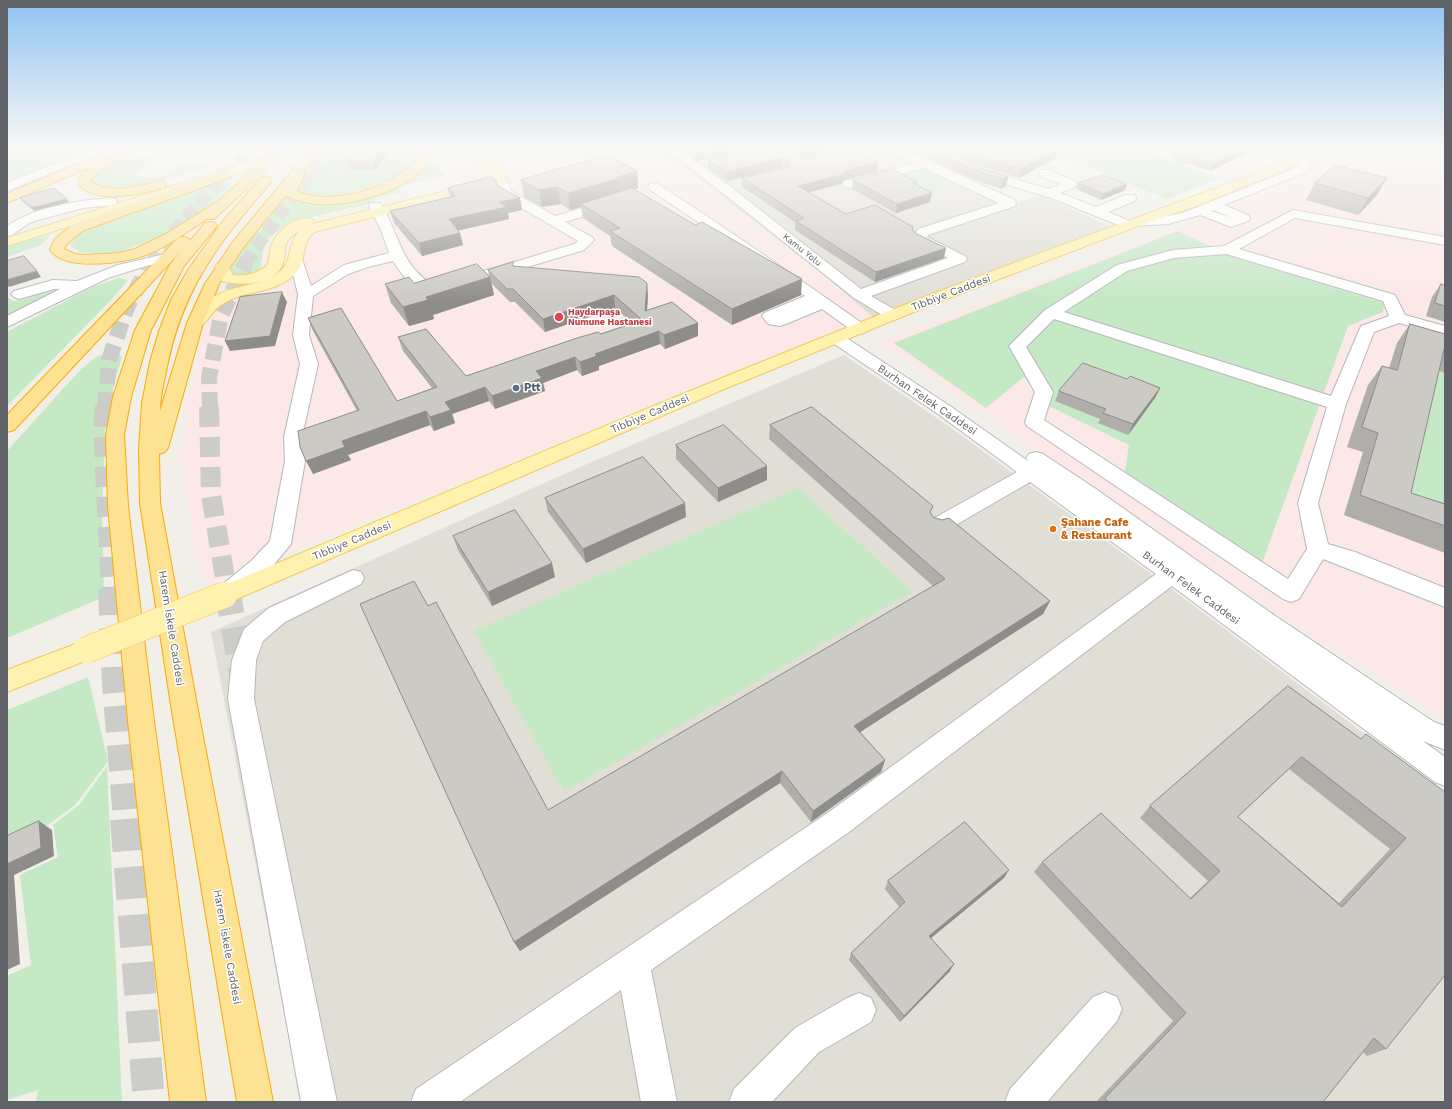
<!DOCTYPE html>
<meta charset="utf-8">
<style>
body{margin:0}
#map{position:relative;width:1452px;height:1109px;overflow:hidden;background:#f1efe8;font-family:"Work Sans",sans-serif}
canvas{display:block}
.frame{position:absolute;inset:0;border:8px solid #5f6368;pointer-events:none}
</style>
<div id="map">
<canvas width="1452" height="1109"></canvas>
<div class="frame"></div>
</div>
<script>
const ctx = document.querySelector('canvas').getContext('2d');
ctx.lineJoin = 'round';
function fill(path, color) { ctx.fillStyle = color; ctx.fill(path, 'evenodd'); }
function trace(path, color, width, dash) { ctx.strokeStyle = color; ctx.lineWidth = width; ctx.lineCap = dash ? 'butt' : 'round'; ctx.setLineDash(dash || []); ctx.stroke(path); }
function drawText(font, color, halo, rows, align = 'center') {
  ctx.font = font + ' "Work Sans",sans-serif'; ctx.lineWidth = 3; ctx.setLineDash([]); ctx.textBaseline = 'middle'; ctx.strokeStyle = halo; ctx.fillStyle = color; for (const [text, x, y, turn = 0] of rows) {
    ctx.save(); ctx.translate(x, y); ctx.rotate((+turn || 0) * Math.PI / 180); ctx.textAlign = isNaN(turn) ? turn : align; if (halo) ctx.strokeText(text, 0, 0); ctx.fillText(text, 0, 0); ctx.restore();
  }
}
const education = new Path2D(`
 M893 147 1014 204 1040 195 1111 227 874 318 822 274 657 148Z
 M844 355 947 425 1162 582 1401 761 1445 797V1102H301L211 632 580 467Z`);
const medical = new Path2D(`
 M469 147H657L822 274 874 318 770 356 205 585 192 528 181 458 187 407 203 335 214 311 222 302 278 285 309 233 511 179Z
 M1356 155 1445 174V719L1260 602 1115 505 881 342 1175 229Z`);
const green = new Path2D(`
 M7 147H97L7 183Z
 M110 147H115L7 195V184Z
 M411 147 414 150C415 154 415 158 413 162 402 180 352 194 332 196 320 198 306 197 296 190L301 180 329 148Z
 M1081 147H1138L1221 178 1167 199 1057 155Z
 M142 157 158 159 133 176 160 178 187 162 213 164C186 172 112 202 89 180 99 162 124 159 142 157Z
 M431 162 445 175 397 187 401 192 374 198 375 203C349 209 283 219 267 240 261 248 263 263 259 273L241 279 228 273 249 239 269 225 272 208 285 196 298 201 309 203 337 202 414 174Z
 M928 167 963 184 931 194 897 176Z
 M221 181 232 183 219 198 200 213 158 238 119 252 95 254 80 252 70 245 80 233 107 221Z
 M1178 231 1236 258 1384 303 1383 312 1348 326 1262 563 1124 477 1129 445 1049 406 1052 388 1024 377 986 408 894 343Z
 M49 235 50 236 41 245 7 257V246Z
 M119 278 128 280 110 301 7 406V332L92 287Z
 M53 289H62L7 318V296L12 301 22 300Z
 M116 353 122 357 115 380 105 426 102 512 104 597 7 638V451L81 369 98 356Z
 M1429 369 1445 373V530L1394 512Z
 M798 488 912 592 564 792 474 631Z
 M88 677 108 761 75 805 41 830 7 846V710Z
 M107 766 122 1102H36L38 1090 7 1100V976L31 965 20 875 58 857 53 825 79 805Z`);
const highwayTunnelFar4 = new Path2D(`
 M151 263 184 219 252 147
 M245 263 302 183 332 147`);
const highwayTunnelFar3 = new Path2D(`
 M105 408 109 360 127 307 151 262
 M210 408 209 378 221 316 246 262`);
const highwayTunnelFar2 = new Path2D(`
 M105 407 103 427 111 590
 M209 407 211 495 227 590`);
const highwayTunnelFar1 = new Path2D(`
 M111 589 115 684 126 820
 M227 589 242 674`);
const highwayTunnel = new Path2D(`
 M126 819 149 1102`);
const minor = new Path2D(`
 M95 147H111L110 149 7 191V183Z
 M467 147H483L473 153H465L463 151Z
 M663 147H676L727 184 861 289 948 258 914 241 912 238 918 229 999 203 924 168 848 188 844 187 842 184 844 181 914 163 884 147H899L1015 200 1016 203 1015 206 928 235 927 237 965 256 967 259 965 262 871 296 899 312 901 315 899 318 893 320 887 318 854 298 719 190Z
 M848 147H868L867 149 825 161 821 159 819 157 821 155Z
 M1036 147H1054L1059 149 1063 147H1079L1060 156 1037 149Z
 M1299 157C1305 159 1308 163 1311 168L1309 171 1224 205 1248 215 1250 218 1248 221 1231 227 1200 215 1168 224 1134 226 1133 228 1128 229 1051 198 975 175 973 172 975 169 979 168 1048 189 1060 184 1040 176 1038 173 1040 170H1048L1075 181 1077 184 1075 187 1060 193 1096 207 1125 195H1135L1136 198 1135 201 1108 212 1130 221 1136 218 1168 216 1185 212 1298 167 1293 161 1295 158ZM1213 210 1232 218 1211 211Z
 M502 177 506 178 511 191 555 216 610 200 615 201 616 204 615 207 565 222 592 237 594 240 584 250 504 274 427 293C411 289 402 274 393 261L368 267 348 274 313 296 309 335 318 364 302 437 305 461 291 544 267 573 233 601 225 604 217 601 213 595 217 589 251 561 270 541 285 461 284 437 300 364 293 335 298 294 289 259 291 256 296 255 301 256 311 286 344 265 389 253 381 230 369 206 370 203H380C399 232 399 262 430 283L495 268 574 244 578 241 501 196 496 181 498 178Z
 M654 183 658 184C729 230 798 278 866 326L868 329 866 332 860 334 854 332 822 309 786 324 780 326 768 324 762 316 764 313 805 296 749 256 650 190 648 187 650 184Z
 M111 198 116 199 117 202 116 205 83 208 38 220 29 223 12 235 7 236V226C34 207 79 200 111 198Z
 M1293 210 1445 237V245L1295 218 1239 249 1395 295 1405 315 1445 326V336L1399 323 1374 332 1346 404 1318 503 1328 544 1355 552 1445 588V607L1323 559 1299 599 1291 602 1283 599 1027 426 1025 422 1035 392 1009 346 1045 310 1117 265 1173 250 1224 246ZM1226 254 1383 301 1389 316 1361 326 1331 396 1064 312 1127 271 1174 258ZM1054 319 1327 407 1298 503 1307 549 1288 579 1044 420 1053 392 1026 347Z
 M165 254 170 255 172 258 170 261 146 266 108 278 7 327V316L60 289H54L19 299 14 297 11 294 14 291 53 280 77 281 118 265Z
 M836 333 842 335 950 406 1028 461 1026 458 1029 454 1036 452 1043 454 1096 489 1271 613 1434 722 1445 726V750L1423 741 1445 757V786L1435 782 1172 586 849 832 651 970 677 1102H641L621 990 460 1102H411L416 1089 829 812 1156 574 1030 482 947 530 939 532 931 530 928 525 931 520 1017 472 938 414 830 341 828 338 830 335Z
 M353 570 361 572 364 578 361 584 285 622 263 641 256 660 254 699 337 1102H301L228 699 232 660 244 629 269 608Z
 M1105 992 1117 997 1122 1009 1117 1021 1047 1102H1005L1010 1089 1093 997Z
 M859 993 871 998 876 1010 871 1022 819 1052 772 1102H729L734 1089 795 1028 847 998Z`);
const major = new Path2D(`
 M298 147H316L315 149 7 246V238Z
 M459 147H472L498 167 508 181 506 184 314 232C299 246 308 262 294 275 275 293 249 290 228 301 213 308 211 318 201 326 198 329 193 327 189 326L187 323C203 300 217 292 244 286 256 283 268 281 278 273 293 263 287 244 299 231 278 244 289 250 282 266 272 286 240 286 222 281L215 267 217 264 222 263 227 264 233 275C246 276 258 274 267 265 270 258 269 251 272 244 277 231 297 215 312 219L314 222 312 224 494 179 490 173Z
 M1245 147H1264L1297 157 1320 147H1336L1334 150 1341 147H1359L1358 149 1334 157 1298 164 1199 205 1141 225 931 305 722 390 232 601 224 604 216 601 212 595 216 589C449 491 682 392 917 300 1040 252 1164 209 1286 161L1246 149Z
 M86 640 95 643 98 650 95 657 7 692V670Z`);
const highway = new Path2D(`
 M128 147H143L98 172 91 179V182C111 195 139 186 160 181L164 182 166 185 164 188C144 193 94 206 79 184V178L90 167 7 203V194L95 156H103L105 158 104 159Z
 M312 147H323L304 172 305 173 297 191C329 208 404 186 420 153L416 147H428L432 153C430 158 428 163 425 167 398 197 321 217 286 195L243 248 219 284 203 323 168 448 165 452 159 454 160 503 197 705 273 1102H237L171 705 140 503 139 449 142 403 150 362 159 331 171 300 188 270 222 222 262 177H270L272 180 270 183C218 244 181 290 166 372 163 385 160 398 160 411L187 323 205 284 232 243Z
 M224 171 228 172 230 175 228 178 82 231 66 245 64 249 75 254 87 255 119 253 135 249 166 234 217 202 243 179H251L253 182 251 185 214 219H207C187 232 168 246 146 255 124 263 65 272 50 250L54 240 72 225Z
 M210 222 215 223 217 226 184 266 151 330 131 397 124 435 128 506 154 721 206 1102H170L128 721 108 506 106 435 113 397 135 330 170 265 181 251 14 430 7 432V415L178 238 183 237 188 238 190 241 205 223Z`);
const majorBridge = new Path2D(`
 M86 650 224 595`);
const highwayBridge = new Path2D(`
 M247 182 280 147`);
const wall = new Path2D(`
 M510 148H536L529 153 510 151Z
 M681 148H746L698 161 688 154V151Z
 M752 148H834V149L802 156 806 158 878 162 877 171 844 180 841 184 809 192 846 214 913 229 915 233 944 258 875 282 795 230V222L742 187V178L787 168 783 167 727 181 708 169V160Z
 M877 148H890V152Z
 M904 148H931L964 163 1008 177 1006 186 1001 189 975 180Z
 M936 148H1055L1059 149 1056 158 1019 178 972 164Z
 M391 149 375 170H350L347 162Z
 M1174 152H1250L1210 171 1171 158Z
 M637 171 638 188 634 189 801 295 732 325 612 246 610 236 583 218 581 207 570 210 561 204 542 207 524 197 521 180Z
 M853 180 917 185 930 202 896 213 852 189Z
 M1078 183 1125 190 1101 200 1076 189Z
 M1315 183 1377 195 1358 215 1306 200Z
 M498 186 522 210 508 213 509 219 458 230 463 245 422 256 394 223 390 211 450 197 448 188Z
 M20 198 69 202 34 211 22 201Z
 M513 262V266L648 295 647 311 698 336 665 349 660 344 599 366V370L582 376 577 370 543 383 545 391 495 409 489 401 452 414 455 423 434 431 430 425 348 455 351 460 313 474 357 411 313 331 308 318 397 401 432 388 403 351 398 337 466 376 601 334 632 323 615 308 545 332 515 302H510L491 283 494 295 433 315 434 319 409 326 391 303 385 284 414 283 489 276 488 270Z
 M1441 284 1445 285V322L1426 316 1432 297Z
 M1410 324 1445 334V373L1439 371 1411 493 1445 504V553L1344 515 1363 452 1347 447 1368 385 1382 366 1389 368 1397 343Z
 M1127 379 1160 388 1155 398 1128 435 1098 423 1100 419 1055 401 1059 391Z
 M770 425 931 513 933 517 1050 601 1043 614 860 732 885 760 881 772 811 822 780 783 520 951 514 942 428 606 548 810 933 586 769 439Z
 M676 445 767 466V480L718 502 676 459Z
 M545 498 686 517 586 563 548 512Z
 M453 536 555 577 492 606 458 550Z
 M1288 686 1361 739 1445 792 1386 1049 1367 1056 1363 1052 1323 1102H1096L1173 1021 1034 872 1042 862 1190 898 1208 881 1140 818 1150 806ZM1289 769 1390 849 1339 903 1238 817Z
 M1004 878 931 938 950 971 900 1022 849 960 851 953 900 908 885 889 888 881Z`);
const shadedWall = new Path2D(`
 M383 148H391V149L375 170 373 162Z
 M528 148H536L529 153Z
 M716 148H746L698 161V153Z
 M801 148H834V149L801 157 798 151Z
 M1249 148H1252L1250 152 1210 171 1212 164Z
 M1059 149 1056 158 1019 178 1021 169Z
 M783 158V167L727 181V172Z
 M878 162 877 171 844 180 841 184 798 195V186L845 171Z
 M637 171 638 188 621 193 581 204V207L570 210 568 193Z
 M1008 177 1006 186 1001 189 1003 179Z
 M1387 178 1377 195 1358 215 1368 198Z
 M1127 184 1125 190 1101 200 1103 194Z
 M558 187 561 204 542 207 539 190Z
 M932 193 930 202 896 213 897 204Z
 M520 198 522 210 508 213 509 219 452 232 449 219 499 202Z
 M67 199 69 202 34 211 32 208Z
 M460 233 463 245 422 256 419 243Z
 M946 248 944 258 875 282 876 272Z
 M37 271 41 277 9 287 7 284V280Z
 M490 277 494 295 433 315 434 319 409 326 403 307 426 297Z
 M802 279 801 295 732 325V309Z
 M647 283 648 295 646 324 645 311Z
 M282 292 287 302 275 346 230 351 225 341Z
 M614 295 615 308 545 332 543 319Z
 M698 323V336L665 349 664 335Z
 M659 331 660 344 599 366V370L582 376 580 362 595 354Z
 M575 357 577 370 543 383 545 391 495 409 492 396 536 371Z
 M485 387 489 401 452 414 455 423 434 431 430 417 445 402Z
 M1160 388 1155 398 1128 435 1133 424Z
 M426 411 430 425 348 455 351 460 313 474 306 461 342 441Z
 M767 466V480L718 502V488Z
 M685 503 686 517 586 563 583 549Z
 M552 563 555 577 492 606 488 592Z
 M1050 601 1043 614 851 738 854 726Z
 M885 760 881 772 811 822 813 811Z
 M782 771 780 783 520 951 514 942Z
 M39 821 52 830 54 856 14 875 20 964 7 970V864Z
 M1009 870 1004 878 925 943 929 936Z
 M954 964 950 971 900 1022 904 1016Z`);
const building = new Path2D(`
 M358 148H383L373 162H347Z
 M691 148H716L698 153Z
 M752 148H802H801L798 151 800 156 806 158 846 148H850L878 162 845 171 842 175 798 186 846 214 875 205 913 227 912 229 915 233 946 248 876 272 796 221 804 218 742 178 788 167 791 164 788 159 783 158 727 172 708 160Z
 M924 148H931L964 163 1008 177 1003 179 977 171Z
 M957 148H1055L1059 149 1021 169 973 155Z
 M1178 148H1249L1212 164 1174 152Z
 M607 155 637 171 617 177 619 178 568 193 558 187 539 190 521 180Z
 M1335 165 1387 178 1368 198 1315 183Z
 M893 169 917 182 913 183 932 193 897 204 853 180Z
 M1103 175 1127 184 1103 194 1078 183Z
 M491 177 495 179 498 186 520 198 499 202 507 207 449 219 460 233 419 243 390 211 455 196 448 188Z
 M54 188 67 199 32 208 20 198Z
 M632 188 695 225 702 222 802 279 732 309 610 231 620 228 581 204Z
 M24 256 37 271 7 280V261Z
 M513 262V266L639 277 647 283 645 311 672 302 698 323 664 335 659 331 595 354 597 356 580 362 575 357 536 371 542 378 492 396 485 387 445 402 451 410 430 417 426 411 342 441 345 447 306 461 300 447 298 431 359 410 308 318 341 308 397 401 437 387 398 337 426 329 466 376 577 338 598 332 601 334 642 320 614 295 543 319 513 289H507L488 270Z
 M477 264 490 277 426 297 428 300 403 307 385 284 409 277 414 283Z
 M1441 284 1445 285V306L1435 303Z
 M282 292 270 336 225 341 240 297Z
 M1410 324 1445 334V350L1444 349 1411 493 1445 504V526L1360 495 1378 433 1362 427 1382 366 1397 370Z
 M1083 363 1127 379 1130 376 1160 388 1133 424 1103 413 1106 409 1059 391Z
 M812 407 933 506 930 512 933 517 942 520 949 518 1050 601 854 726 885 760 813 811 782 771 514 942 360 604 414 581 428 606 436 602 548 810 945 579 770 425Z
 M724 425 767 466 718 488 676 445Z
 M643 457 685 503 583 549 545 498Z
 M515 510 552 563 488 592 453 536Z
 M1288 686 1361 739 1366 734 1445 792V975L1386 1049 1374 1038 1323 1102H1108L1105 1098 1186 1013 1042 862 1101 813 1191 899 1220 871 1150 806ZM1302 757 1406 838 1342 907 1238 817Z
 M39 821 41 848 7 864V836Z
 M965 822 1009 870 929 936 954 964 904 1016 851 953 905 902 888 881Z`);
const markers = [
 [559,317,5,"#e0444e"],
 [516,388,4,"#5c6f8a"],
 [1053,529,4,"#e8710a"]
];
const farStreetnames = [
 ["Kamu Yolu",802,250,38]
];
const farHealthnames = [
 ["Haydarpaşa",568,312],
 ["Numune Hastanesi",568,322]
];
const streetNames = [
 ["Tıbbiye Caddesi",951,293,-21],
 ["Burhan Felek Caddesi",927,400,34],
 ["Tıbbiye Caddesi",650,414,-23],
 ["Tıbbiye Caddesi",352,541,-23],
 ["Burhan Felek Caddesi",1191,588,36],
 ["Harem İskele Caddesi",171,628,81],
 ["Harem İskele Caddesi",227,947,80]
];
const serviceNames = [
 ["Ptt",524,388]
];
const foodNames = [
 ["Şahane Cafe",1061,523],
 ["& Restaurant",1061,536]
];
fill(education, '#e1ded6');
fill(medical, '#fce8e6');
fill(green, '#c5e8c5');
trace(highwayTunnelFar4, '#ccccc8', 13, [13, 6]);
trace(highwayTunnelFar3, '#ccccc8', 16, [16, 8]);
trace(highwayTunnelFar2, '#ccccc8', 20, [20, 10]);
trace(highwayTunnelFar1, '#ccccc8', 26, [26, 13]);
trace(highwayTunnel, '#ccccc8', 32, [32, 16]);
trace(minor, '#b5b8bc', 2);
trace(major, '#f2c960', 2);
trace(highway, '#f9ab00', 2);
fill(minor, '#fff');
fill(major, '#fff2af');
fill(highway, '#fde293');
trace(majorBridge, '#f2c960', 27, []);
trace(highwayBridge, '#f9ab00', 14, []);
trace(majorBridge, '#fff2af', 26);
trace(highwayBridge, '#fde293', 13);
fill(wall, '#afaea9');
fill(shadedWall, '#8f8d8a');
fill(building, '#cccac5');
trace(building, '#8f8d8a', 1);
const sky = ctx.createLinearGradient(0, 0, 0, 303);
sky.addColorStop(0, '#8fc3f1');
sky.addColorStop(0.49, '#f9f8f5');
sky.addColorStop(1, '#f9f8f500');
ctx.fillStyle = sky;
ctx.fillRect(0, 0, 1452, 303);
for (const [x, y, r, color] of markers) { const dot = new Path2D(); dot.arc(x, y, r, 0, 2 * Math.PI); ctx.fillStyle = color; ctx.fill(dot); trace(dot, '#fff', 1.5); }
drawText('9px', '#5f6368', '#fff', farStreetnames);
drawText('bold 9px', '#be3a42', '#fff', farHealthnames, 'left');
drawText('11px', '#5f6368', '#fff', streetNames);
drawText('bold 11px', '#4e5e75', '#fff', serviceNames, 'left');
drawText('bold 11px', '#c56008', '#fff', foodNames, 'left');
</script>
